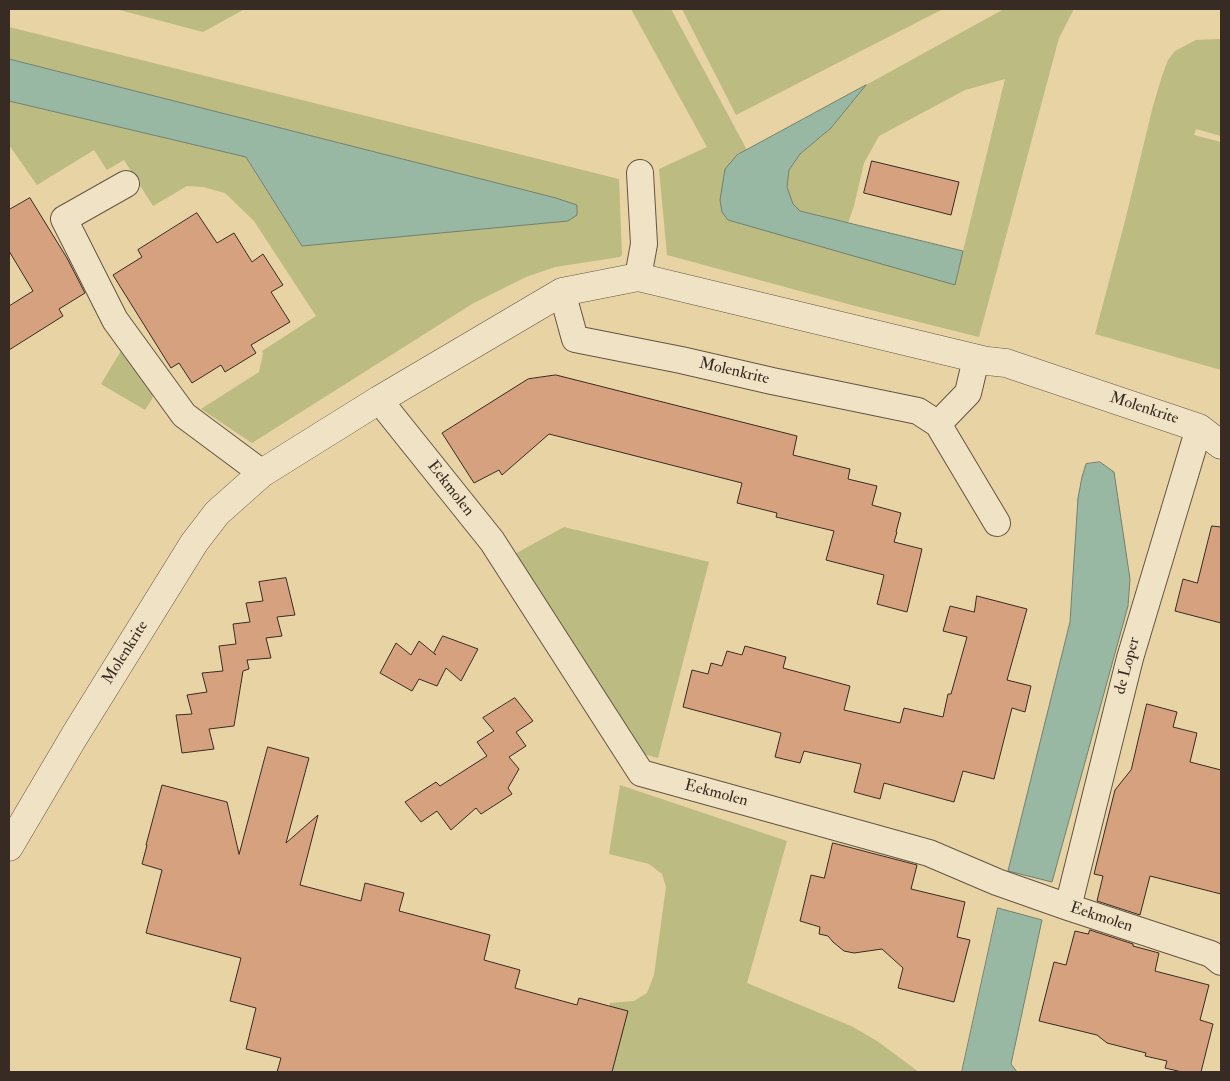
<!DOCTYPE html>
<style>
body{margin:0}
#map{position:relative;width:1230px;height:1081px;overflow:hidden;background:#e8d3a4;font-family:"IM FELL Double Pica",serif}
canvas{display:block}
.frame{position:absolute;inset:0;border:10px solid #382b24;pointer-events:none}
</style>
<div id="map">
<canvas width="1230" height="1081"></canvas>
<div class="frame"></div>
</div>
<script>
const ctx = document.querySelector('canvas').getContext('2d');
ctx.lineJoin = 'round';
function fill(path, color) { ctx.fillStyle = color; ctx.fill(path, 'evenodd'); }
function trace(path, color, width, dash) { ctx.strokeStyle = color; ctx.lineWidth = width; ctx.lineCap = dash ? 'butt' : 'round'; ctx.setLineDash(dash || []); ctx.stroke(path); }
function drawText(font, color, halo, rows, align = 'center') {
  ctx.font = font + ' "IM FELL Double Pica",serif'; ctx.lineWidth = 5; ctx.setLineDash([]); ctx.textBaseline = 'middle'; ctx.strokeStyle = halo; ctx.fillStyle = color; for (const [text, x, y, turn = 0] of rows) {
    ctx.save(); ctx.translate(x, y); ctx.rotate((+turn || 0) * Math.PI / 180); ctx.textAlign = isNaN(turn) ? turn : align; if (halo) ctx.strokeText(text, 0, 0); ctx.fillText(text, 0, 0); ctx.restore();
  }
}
const green = new Path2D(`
 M116 9H245L203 32Z
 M631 9H671L747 150 737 155 720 200 955 284 1005 79 965 90 879 136 864 163 854 206 848 223 800 211 793 204 787 187 789 170 800 154 831 128 866 85 1004 9H1074L1059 38 979 337 859 307 667 255 659 169 707 147Z
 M682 9H943L736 115Z
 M9 27 619 179 622 255 620 257 555 267 526 277 472 304 252 443 201 409 259 372 263 354 262 351 316 316 254 221 225 193 203 187 187 186 153 206 124 160 107 170 94 150 37 185 9 145V101L246 157 302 246 577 205 556 198 9 59Z
 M1219 39 1221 40V136L1196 129 1194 135 1221 142V370L1095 334 1125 221 1153 106 1162 76 1168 60 1175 51 1196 40Z
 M122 349 124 350 153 395 152 399 145 410 101 384Z
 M564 527 709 562 658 758 636 752 513 555Z
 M620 785 787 841 747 983 851 1026 877 1041 919 1072H599L610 1003 634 1001 647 993 654 975 666 887 662 874 649 864 609 854Z`);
const water = new Path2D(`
 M9 59 556 198 577 205V215L568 221 302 246 246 157 9 101Z
 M866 85 831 128 800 154 789 170 787 187 793 204 800 211 963 251 955 285 728 220 722 212 720 200 725 169 737 155Z
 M1100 462 1114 472 1130 579 1128 606 1052 882 1008 871 1070 622 1078 498 1082 477 1086 464Z
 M998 908 1042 920 1011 1064 1017 1072H962Z`);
const building = new Path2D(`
 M872 161 959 182 951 215 864 193Z
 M30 198 67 258 85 293 59 309 63 316 9 350V306L33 291 9 251V210Z
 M197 213 217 243 234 233 252 262 263 254 283 285 271 292 290 322 251 345 256 353 225 372 221 365 192 383 179 363 171 368 113 275 142 257 138 250Z
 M556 375 797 436 793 455 850 469 848 479 877 486 872 505 901 513 896 532H897L894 542 922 549 907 612 877 604 884 575 826 560 834 531 776 517 777 513 737 503 742 483 549 434 502 475 499 470 474 483 442 433 528 379Z
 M1212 526 1221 527V623L1175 611 1183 579 1197 583Z
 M286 578 295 615 277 617 282 636 266 638 271 658 247 660 249 669 243 671 234 726 209 729 214 749 182 753 176 715 192 714 187 695 207 692 202 673 223 671 219 646 236 644 233 624 250 622 246 603 263 601 259 582Z
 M977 596 1027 609 1007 680 1031 686 1025 712 1012 708 994 779 963 771 954 802 884 783 880 799 854 792 861 764 804 751 800 763 775 757 781 733 683 707 692 670 708 674 711 663 722 666 727 651 742 655 745 646 786 657 783 668 850 686 844 710 900 723 904 708 943 717 948 694H951L967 637 943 631 950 606 974 612Z
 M443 636 478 649 461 681 446 668 437 686 419 679 412 691 380 673 396 643 411 655 419 641 436 655 434 653Z
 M515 698 533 721 516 732 526 746 509 757 519 769 508 788 512 794 481 814 476 808 451 830 437 811 421 822 405 802 436 782 440 786 487 756 477 742 494 731 483 718Z
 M1147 704 1177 712 1173 727 1197 733 1190 762 1221 770V894L1150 876 1140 915 1097 901 1103 876 1094 874 1115 790 1131 770Z
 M268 747 309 758 286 843 318 815 300 885 361 901 365 883 404 893 399 911 490 935 484 960 520 970 515 988 577 1005 579 998 628 1011 612 1072H277L281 1058 246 1049 256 1008 230 1001 241 958 146 933 162 870 142 864 147 845H146L162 785 227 802 239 854Z
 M833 843 917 865 911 889 965 902 957 937 970 940 954 1002 898 988 903 968 882 949 854 953 844 951 833 942 828 936 819 934 820 927 800 921 811 875 824 878Z
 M1090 930 1133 944V946L1159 953 1155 971 1209 985 1200 1020 1213 1024 1201 1072H1182L1165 1068 1167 1061 1145 1056 1146 1053 1107 1043 1097 1035 1039 1021 1054 962 1066 965 1075 931 1088 934Z`);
const minor = new Path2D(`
 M126 184 64 219 115 320 184 415 262 473
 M638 277 644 244 640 173
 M562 292 575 339 681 360 772 381 918 411 938 424 997 523
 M379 400 492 541 641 773 929 853 997 882 1068 907 1211 954 1221 962
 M938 424 968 393 976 359
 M1068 907 1130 658 1199 428`);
const tertiary = new Path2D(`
 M9 847 75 735 194 543 217 513 262 473 379 400 562 292 638 277 987 361 1006 363 1199 428 1221 445`);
const streetNames = [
 ["Molenkrite",734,372,13],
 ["Molenkrite",1144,409,18],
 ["Eekmolen",450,489,52],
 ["Molenkrite",126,653,-58],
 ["de Loper",1128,666,-75],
 ["Eekmolen",716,794,15],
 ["Eekmolen",1101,918,18]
];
fill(green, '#bbbb82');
fill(water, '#98b8a3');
trace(water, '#728070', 1);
fill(building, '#d6a17e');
trace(building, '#382b24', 1);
trace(minor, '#645544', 28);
trace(tertiary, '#645544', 29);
trace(minor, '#f0e2c4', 26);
trace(tertiary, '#f0e2c4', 28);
drawText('16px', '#382b24', '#f0e2c4', streetNames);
</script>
